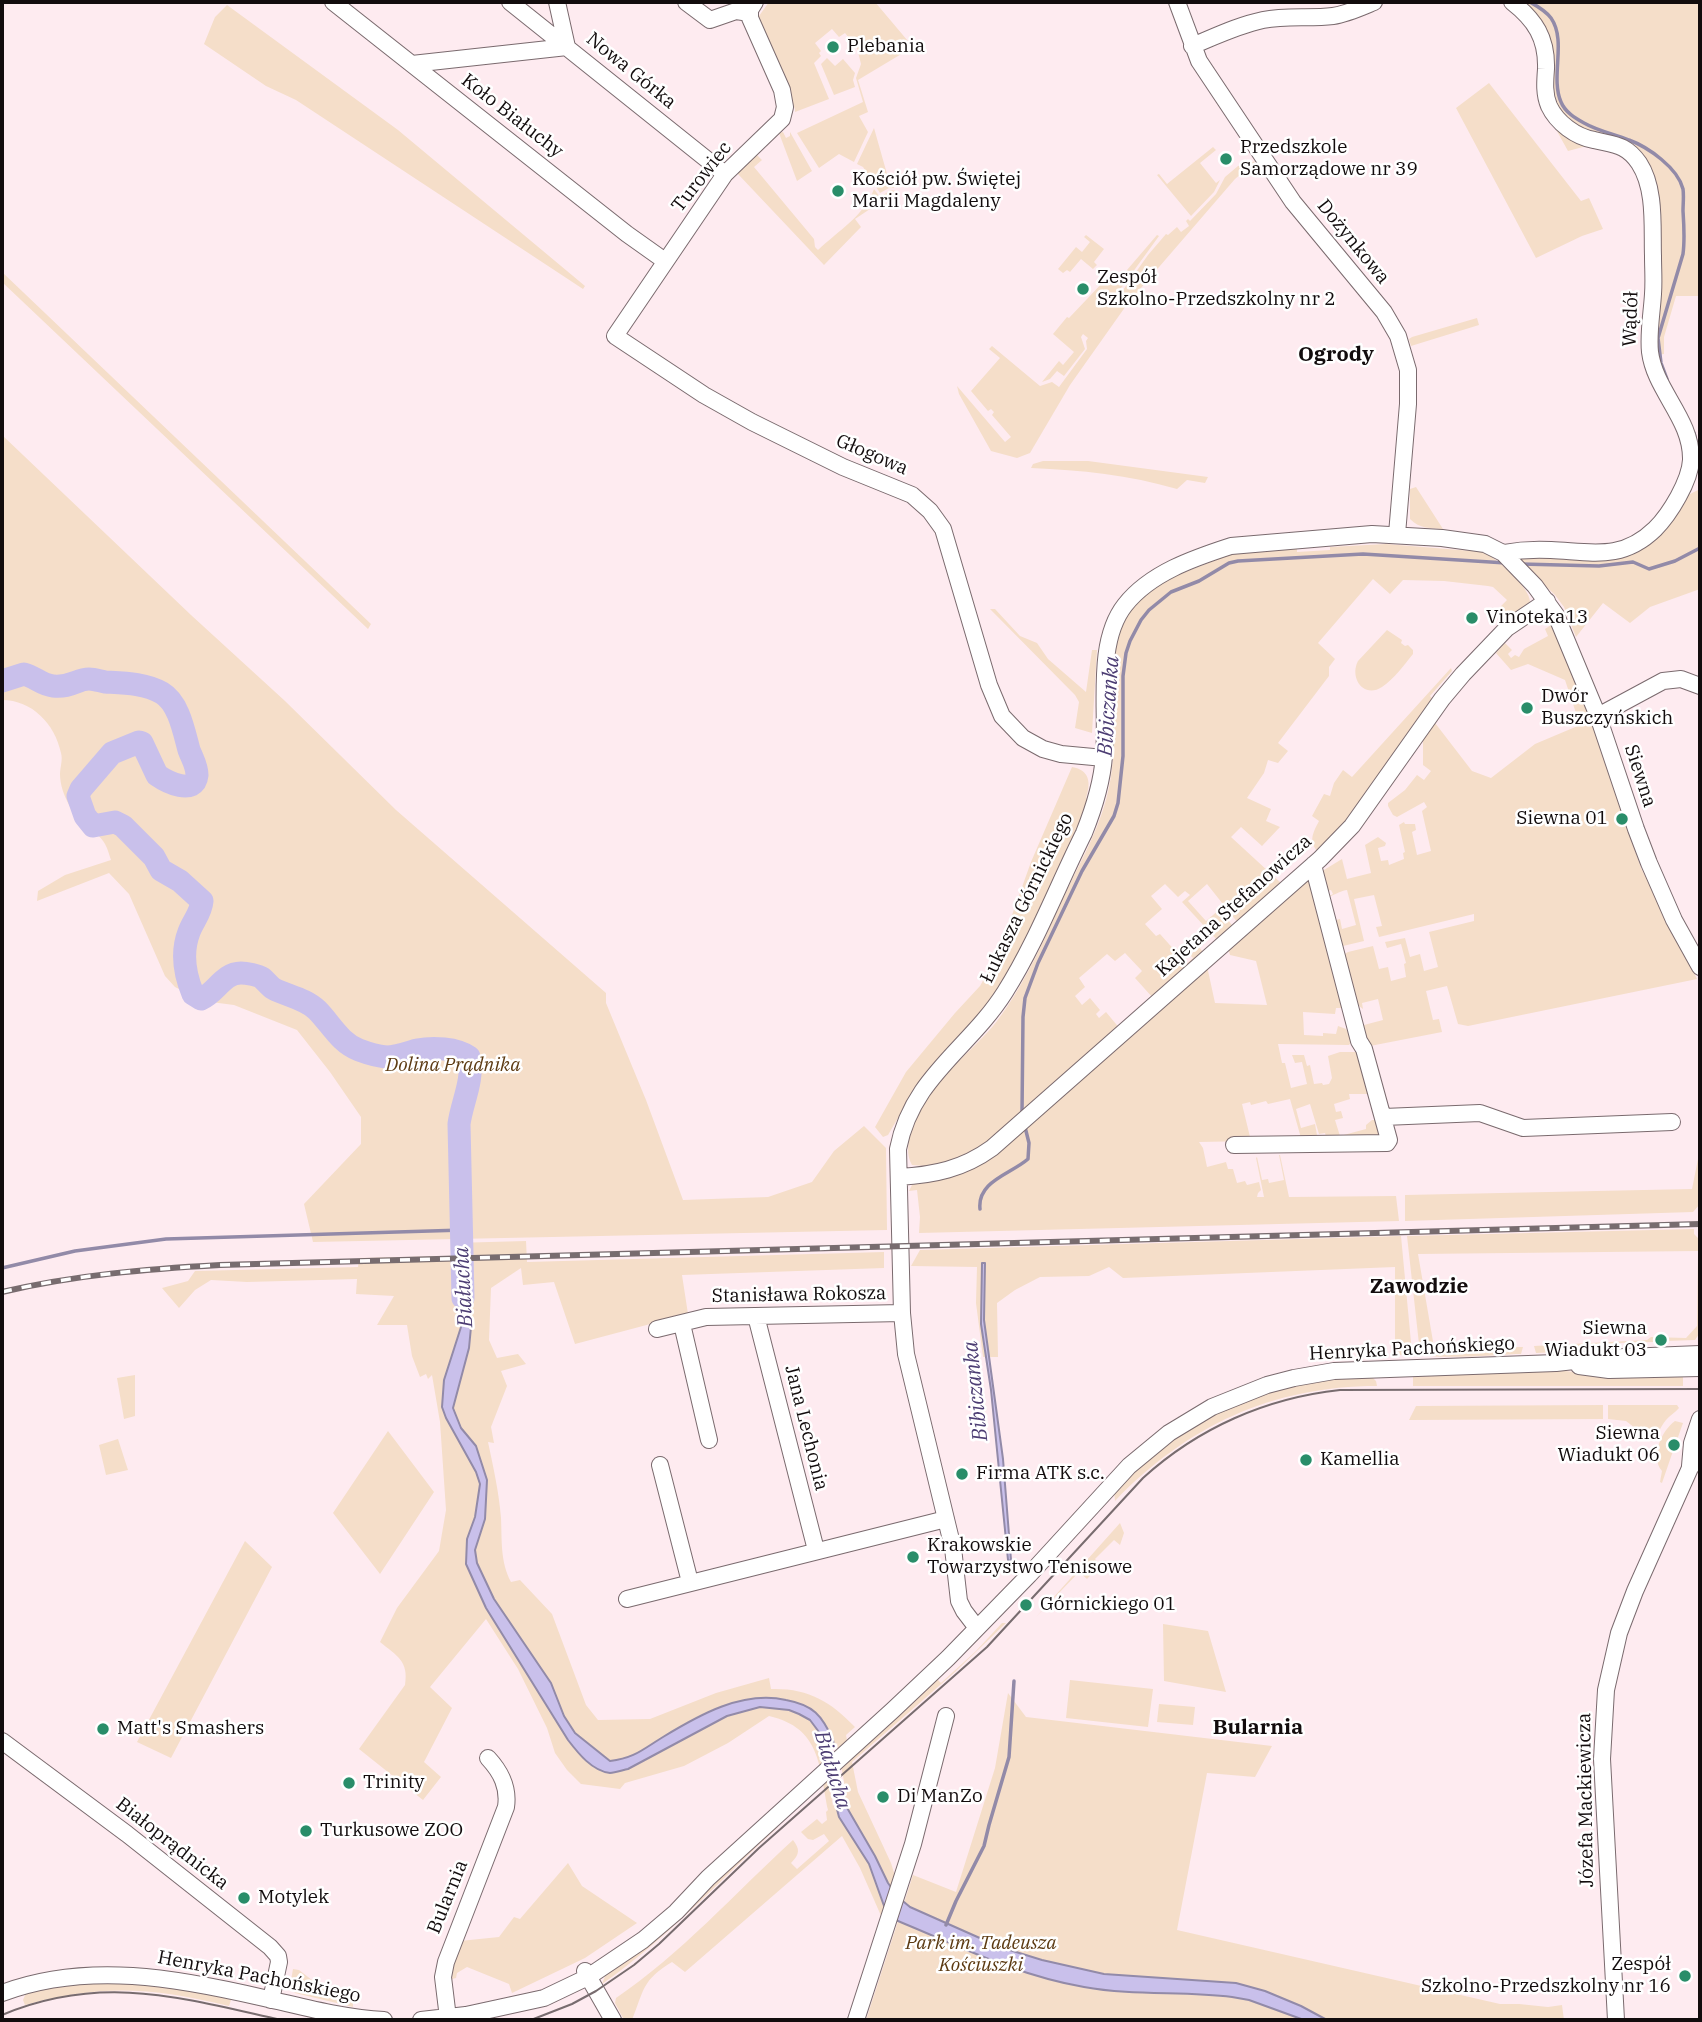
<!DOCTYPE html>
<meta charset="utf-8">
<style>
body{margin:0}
#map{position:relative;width:1702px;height:2022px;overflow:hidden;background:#feebf0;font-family:"IBM Plex Serif",serif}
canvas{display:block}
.frame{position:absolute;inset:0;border:4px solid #120c0d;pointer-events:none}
</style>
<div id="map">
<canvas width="1702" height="2022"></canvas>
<div class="frame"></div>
</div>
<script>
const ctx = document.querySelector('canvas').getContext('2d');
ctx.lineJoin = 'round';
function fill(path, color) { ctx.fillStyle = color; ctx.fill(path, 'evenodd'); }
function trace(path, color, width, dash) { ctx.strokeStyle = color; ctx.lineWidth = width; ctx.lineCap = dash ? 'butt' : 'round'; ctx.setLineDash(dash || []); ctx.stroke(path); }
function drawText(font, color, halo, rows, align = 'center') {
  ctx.font = font + ' "IBM Plex Serif",serif'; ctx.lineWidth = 5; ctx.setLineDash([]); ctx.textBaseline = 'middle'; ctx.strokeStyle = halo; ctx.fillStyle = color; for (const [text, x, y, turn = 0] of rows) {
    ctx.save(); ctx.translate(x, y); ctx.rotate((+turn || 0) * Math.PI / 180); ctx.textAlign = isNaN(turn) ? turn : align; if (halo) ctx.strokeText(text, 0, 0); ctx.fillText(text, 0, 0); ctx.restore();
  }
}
const green = new Path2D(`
 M769 2H875L913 47 858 80 868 112 859 116 868 132 854 162 839 154 819 168 797 133 863 102 856 78 861 64 857 48 845 33 839 37 832 29 815 43 821 51 819 53 821 56 814 63 829 99 795 112V109L771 54 759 20V16Z
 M1520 2H1700V296H1676L1664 337V354L1656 355 1655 338 1662 292 1658 202 1649 165 1598 143 1568 151 1548 115 1549 57Z
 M227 5 398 130 585 286 583 289 296 100 266 86 204 44 215 17Z
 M827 58 835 66 843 59 855 73 853 80 855 87 834 95 821 64Z
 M1489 83 1581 201 1589 198 1603 229 1582 236 1536 258 1456 108Z
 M874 128 889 181 894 188H889L880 193 863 167 857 164Z
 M783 132 786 138 790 136V132L812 171 797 181 779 133Z
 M1213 147 1216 150 1200 163 1216 183 1220 180 1214 192 1191 216 1157 175 1159 174 1167 184Z
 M755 153 762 160 754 167 814 239 815 247 818 250C838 231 864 216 874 189L880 197 891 190 897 191 855 219 861 227 824 265 737 173Z
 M1256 161 1235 179 1128 303 1070 385 1030 453 1017 458 991 451 959 394 957 386 1005 442 1011 437 992 415 994 412 991 409 988 411 971 391 1000 358 989 349 992 346 1040 386 1052 382 1059 387 1087 349 1086 341 1088 338 1083 334 1081 337 1085 349 1064 376 1057 371 1050 379 1042 382 1059 361 1063 365 1074 352 1053 334 1067 317 1069 318 1105 280 1109 284 1111 282 1115 284 1157 235 1159 236 1114 298 1116 300 1148 255 1166 234 1168 235 1177 227 1181 232 1189 226 1186 221 1188 219 1190 221 1216 194 1225 177 1238 166Z
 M1086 235 1104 249 1094 262 1097 265 1093 269 1081 259 1070 272 1067 270 1063 273 1058 269 1076 247 1082 252 1090 242 1084 237Z
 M2 272 371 624 368 629 2 282Z
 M1477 318 1479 325 1411 346 1409 339 1412 337Z
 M2 435 191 615 285 701 396 810 606 993V1003L646 1100 683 1200 768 1197 812 1182 834 1151 864 1126 886 1148 887 1230 313 1242 304 1204 361 1144V1117L330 1072 297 1030 234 1005 203 1001 175 987 165 976 129 894 109 873 37 901 38 891 65 875 111 860C109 855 108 849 105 844 98 831 78 821 69 805 64 795 60 785 60 774 60 767 63 760 61 753 55 724 32 700 2 700Z
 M1043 461H1088L1208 477 1205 483 1187 480 1177 489C1129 475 1081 470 1031 468L1033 464Z
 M1416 487 1443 529C1430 528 1420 529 1410 519V489Z
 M1700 489V589L1650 607 1630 623 1603 603 1576 637 1564 607 1555 595 1514 556 1624 553 1686 496Z
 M1386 544 1484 552C1497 559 1530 587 1530 602L1512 615 1498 609 1507 600 1493 587 1488 586 1444 581 1403 580 1390 594 1373 579 1318 643 1335 659 1329 667V676L1278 743 1288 751 1278 763 1268 760 1264 773 1247 798 1271 809 1266 821 1280 827 1262 846 1241 827 1231 837 1281 883 1238 923 1207 884 1188 901 1206 921 1220 909 1234 928 1218 941 1182 902 1190 895 1185 891 1178 897 1165 884 1151 896 1162 909 1145 924 1156 936 1160 934 1177 953 1173 957 1182 968 1193 958 1190 955 1199 947 1204 953 1153 998 1135 978 1142 971 1125 953 1115 961 1107 954 1079 978 1085 987 1075 996 1082 1005 1090 998 1100 1010 1096 1014 1099 1018 1106 1012 1121 1030 972 1158 925 1170V1166L912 1165C901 1146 916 1117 926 1100 945 1069 975 1049 997 1021 1027 981 1046 935 1067 890 1083 857 1102 823 1109 787 1114 764 1114 741 1114 718H1110L1112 661 1115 636 1123 618 1148 592 1167 579 1234 553 1297 547V552L1330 550V547Z
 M990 609H995L1020 636 1037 643 1048 659 1086 692 1092 650H1097L1092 733 1075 728 1079 702 1075 695Z
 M1551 625 1592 722 1622 813 1618 815 1622 826 1626 824 1641 868 1697 979 1468 1026 1458 1024 1447 986 1426 991 1433 1020 1439 1019 1442 1032 1370 1046 1359 1029 1364 1028V1025L1383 1020 1378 999 1362 1003 1363 1009 1354 1002 1343 955 1348 952 1373 946 1379 969 1388 967 1391 981 1406 977 1404 964 1406 963 1401 944 1387 948 1385 942 1405 938 1410 957 1420 954 1424 971 1438 967 1429 932 1474 921V914L1379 937 1376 927 1382 926 1374 895 1354 899 1364 941 1343 946 1337 942 1332 921 1340 919 1342 929 1356 925 1347 890C1339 891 1333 896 1326 898L1333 894 1331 890 1324 892 1319 873 1342 859 1347 879 1371 873 1365 845 1378 837 1386 843 1385 846 1378 848 1381 861 1388 860 1389 865 1404 859 1403 853 1405 852 1399 825 1404 822 1405 824H1415L1416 830 1412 832 1417 855 1431 851 1422 811 1427 807 1424 802 1397 817 1393 815 1388 806V803L1405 790 1417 775 1424 780 1431 771 1423 765V734L1432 719 1472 771 1491 778 1535 744 1580 725 1565 680 1528 664 1511 670 1496 653 1505 643 1512 650 1508 654 1511 658 1515 655 1519 657 1524 649 1548 636 1545 629Z
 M1387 630 1402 640 1401 643 1405 646 1408 645 1413 650V654C1404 665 1394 679 1382 687 1364 699 1349 678 1358 661Z
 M1451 668 1452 671 1430 696 1434 701 1345 828 1318 852C1308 841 1313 833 1319 821L1312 816 1324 794 1330 796 1334 783 1343 770 1352 777Z
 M1072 767C1090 770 1091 783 1086 798L1090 799 1078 830 1009 972 990 1002 973 1023 922 1077 888 1135 883 1137 875 1127 906 1072 955 1013 980 986 998 954 1031 862Z
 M1306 878 1314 881 1345 1008H1336L1335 1014 1303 1012 1304 1035 1323 1036V1033L1336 1034 1338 1026 1346 1029 1351 1037 1349 1040 1351 1042 1349 1045 1278 1044 1282 1063H1285L1291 1088 1307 1084 1302 1062 1295 1063 1292 1055H1304L1307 1066 1310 1065 1314 1084 1322 1083 1323 1085 1329 1084 1332 1078 1328 1056 1340 1052H1358L1372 1101 1371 1103 1368 1094H1349L1350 1099 1334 1104 1336 1112 1341 1111 1343 1118 1335 1120 1340 1136 1366 1129V1125L1372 1120H1375L1381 1140 1327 1141 1325 1133 1319 1134 1310 1104 1296 1109 1301 1128 1315 1124 1317 1135 1301 1138 1290 1099 1268 1104 1266 1101 1251 1105 1250 1102 1242 1104 1251 1141 1199 1142 1203 1148 1207 1167 1226 1162 1228 1169H1233L1237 1183 1245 1181 1247 1185 1259 1182 1261 1190 1258 1193 1257 1197H1264L1256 1158 1257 1157 1262 1180 1268 1179 1269 1183 1284 1180 1279 1155H1280L1289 1197 1396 1196 1399 1221 919 1233 920 1217 917 1190 909 1191 912 1185 918 1181 968 1168 1207 966 1215 1003 1267 1005 1256 961 1230 955 1228 948Z
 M1700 1149V1204L1693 1212 1405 1221V1195L1692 1189Z
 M1694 1229V1234L1700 1240 1699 1334 1695 1340 1665 1341V1338H1654L1653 1342 1615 1343 1581 1351 1536 1353 1534 1346 1647 1340 1651 1337 1686 1338 1697 1326 1698 1251 1418 1254 1435 1353 1492 1352 1494 1347H1523L1521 1354C1503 1354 1432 1361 1420 1353L1407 1236Z
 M1401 1236 1412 1353 1395 1356V1267L1123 1278 1109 1267 1089 1276 1040 1277 1015 1290 997 1303 998 1357H983L976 1303 977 1267 911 1266 920 1250Z
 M526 1241 527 1262 884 1252V1268L682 1275 688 1314 575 1344 554 1282 523 1285 521 1268 491 1288 489 1340 497 1358 518 1354 526 1364 501 1371 507 1386 491 1427 494 1443 488 1442C493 1466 499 1492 501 1518 502 1539 500 1562 511 1582L520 1580 552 1614 586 1705 598 1720 650 1719 716 1693 769 1678 771 1689C808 1688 830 1701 855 1727L846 1735 850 1757 937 1679 941 1683 976 1651 1002 1623H1006L955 1672 852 1762 858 1792 891 1863 896 1879 882 1918 860 1868 842 1836 685 1972 672 1962C642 1980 644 1990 632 2020H624L615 2003 616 1998C681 1954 735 1893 793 1840 800 1849 800 1854 791 1863L797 1869 829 1841 824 1834 813 1840 808 1839 801 1832 817 1819 822 1824 827 1820 826 1812 828 1810C819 1766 821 1728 769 1716L728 1743 684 1766 625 1783 620 1789 581 1784 567 1770 555 1753 547 1728 518 1669 486 1619 430 1687 452 1708 424 1762 441 1777 423 1800 359 1749 405 1685C409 1661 397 1656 380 1642L397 1608 439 1551 446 1510 440 1422 432 1375 428 1379 426 1374 420 1377 412 1356 407 1325H377L394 1296 356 1294 357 1279 247 1282 211 1280 195 1290 179 1308 162 1288 188 1281 195 1271 358 1267 359 1258 451 1256 453 1243Z
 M1550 1369 1605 1376 1683 1374V1386H1413V1376L1452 1372Z
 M135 1375V1416L124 1419 117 1378Z
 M1371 1376 1376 1381 1377 1386C1272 1386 1187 1426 1115 1501L1114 1491 1155 1452 1205 1418 1257 1395 1322 1379Z
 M1603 1405V1419L1409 1420 1416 1406Z
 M1608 1405H1677L1679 1408C1675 1413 1670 1415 1666 1420 1660 1427 1658 1435 1652 1441L1626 1421 1608 1419Z
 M1675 1421 1683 1423 1677 1440 1675 1439 1671 1449 1673 1451 1662 1483 1660 1482 1662 1471C1650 1457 1661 1431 1675 1421Z
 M388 1431 434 1492 380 1574 333 1513Z
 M118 1439 128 1470 106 1475 99 1445Z
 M1120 1523 1124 1533 1120 1545 1114 1540 1095 1559 1100 1565 1087 1579 1079 1572 1036 1617Z
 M245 1541 272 1567 171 1758 137 1742Z
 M1163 1624 1208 1631 1226 1692 1164 1681Z
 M1070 1680 1153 1689 1148 1727 1066 1718Z
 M1008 1693 1026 1717 1272 1746 1255 1777 1207 1773 1177 1930 1500 2004H1519L1548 2007 1562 2005 1564 2020H866L913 1875 956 1892 995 1768Z
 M1159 1704 1195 1707 1193 1725 1157 1722Z
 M778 1827C720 1880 667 1939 602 1984L607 1971 773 1828Z
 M568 1863 582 1886 637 1923 585 1958 512 1993 509 1984 467 1967 457 1973 456 1978 452 1979 453 1966 460 1941 499 1937 514 1917 520 1919Z
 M293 1969 299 1970 343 2004 349 1998 353 2002V2007L295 1993 290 1986Z
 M147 1982 214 1995 231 2000 229 2006C151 1987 103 1984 25 2005L23 2000 26 1993 62 1984Z`);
const water = new Path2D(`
 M982 1263H985L984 1320 1003 1459 1011 1560 1010 1561 1008 1560 991 1390 981 1324Z
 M470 1267 468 1281 471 1327 469 1348 453 1408 461 1428 476 1446 487 1480 485 1519 475 1550 477 1563 494 1599 551 1683 564 1716 575 1733 610 1761C635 1758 643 1749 663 1737 699 1715 743 1690 786 1700 813 1705 822 1715 833 1740L846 1806 875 1856 888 1883 898 1897 910 1907 1000 1947 1042 1960 1104 1974 1236 1983 1265 1991 1301 2006 1327 2020H1304L1249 2000 1232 1997C1183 1991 1133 1996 1084 1987 1014 1975 953 1943 888 1917L869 1864 839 1817 833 1794 827 1750 822 1736 810 1720 799 1714 789 1710 760 1707 727 1716 628 1769C623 1770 615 1773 610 1773 592 1771 578 1753 568 1740L486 1608 466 1564 467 1539 475 1517 480 1484 476 1472 446 1418 442 1407 444 1380 461 1327 458 1301V1270Z`);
const pier = new Path2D(`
 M837 1743 846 1793 833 1806 824 1755Z`);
const stream = new Path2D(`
 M1530 2C1537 6 1546 11 1551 18 1567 41 1550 77 1561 102 1565 112 1575 118 1584 123 1598 131 1614 134 1629 140 1648 147 1678 168 1683 189 1684 196 1683 204 1683 211 1684 226 1685 239 1683 254L1658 338 1661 363 1667 379
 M1694 433 1700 459
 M1521 564 1599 566 1633 562 1649 569 1675 561 1700 548
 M1022 1113 1023 1017 1025 998 1038 963 1082 871 1114 816 1118 803 1123 756V676L1126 653 1130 641 1141 620 1149 610 1171 592 1199 581 1229 563 1238 561 1363 554 1506 563
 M980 1209C977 1181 1011 1174 1028 1159L1029 1143 1025 1127
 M2 1268 75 1251 166 1239 463 1230
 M946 1925 956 1901 984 1846 989 1825 1009 1757 1014 1681`);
const river = new Path2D(`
 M2 681 24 674C35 677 42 685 53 686 71 688 77 679 89 679 94 679 100 681 105 682 123 683 145 683 162 693 179 703 184 732 189 750 192 758 197 766 197 775 195 796 167 782 157 775L142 743 139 742 112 753 81 789 78 796 85 816 93 826 115 822 123 826 154 857 161 870 180 881 202 901C201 913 193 921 189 932 181 953 185 975 193 994L201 999C216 993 223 973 241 973 246 973 258 975 262 978 266 981 269 986 274 989 288 996 306 999 317 1010 331 1024 340 1043 359 1050 367 1053 377 1056 386 1057 396 1057 407 1053 417 1050 433 1047 456 1048 469 1057 474 1081 462 1101 459 1124L463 1298`);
const minor = new Path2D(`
 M333 2 627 234 665 261
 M510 2 725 174
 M686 2 710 20 736 11 750 13
 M755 2 750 10V18L782 90 785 107 782 119 725 174 615 336 704 395 752 422 843 467 912 495 930 511 943 529 989 685 1002 716 1023 738 1043 749 1061 754 1104 758
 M1177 2 1199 61 1293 202 1384 312 1398 336 1408 370V404L1397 534
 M1192 46C1216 36 1239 25 1263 20 1287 15 1310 19 1333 16 1347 14 1362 7 1374 2
 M412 64 567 47 557 2
 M1503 553C1519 550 1534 549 1551 550 1592 552 1622 561 1655 529 1670 514 1690 481 1691 460 1692 419 1655 391 1650 352 1648 333 1652 312 1653 294 1654 281 1653 269 1653 256 1652 227 1656 189 1639 163 1626 144 1614 145 1594 140 1576 137 1557 123 1549 106 1544 94 1545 82 1546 69 1547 38 1535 20 1512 2
 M1598 716 1663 681 1681 679 1700 686
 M1384 1117 1480 1113 1523 1128 1672 1122
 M1234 1145 1387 1143 1389 1140 1364 1049 1359 1041 1313 865
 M899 1177C934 1175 963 1169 992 1148L1320 859 1352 826 1442 699 1463 674 1507 628 1547 601
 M756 1316 816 1550
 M682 1324 709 1440
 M657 1329 706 1317 902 1313
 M1579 1366 1609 1370 1700 1368
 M660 1465 690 1582
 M1690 1466 1692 1443 1700 1419
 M627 1599 946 1519
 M977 1628 964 1611 959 1601 953 1548 906 1354 902 1313 898 1149C912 1077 969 1049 1005 992 1036 943 1058 885 1084 833 1094 808 1102 783 1104 756 1108 710 1095 643 1125 605 1150 573 1194 558 1231 546L1372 534 1442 538 1485 544 1503 553 1535 586 1556 615 1598 716 1636 829 1649 863 1674 920 1700 967
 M2 1741 127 1834 270 1947 278 1956 279 1962 271 2000
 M585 1971 613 2020
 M2 1993C87 1961 178 1978 264 1998 304 2007 343 2018 384 2020
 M448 2018 443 1977 446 1962 506 1807C509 1787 501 1772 488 1758
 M421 2020 466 2015 544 1998 588 1977 643 1940 676 1912 708 1878 893 1710 948 1658 1029 1575 1129 1466 1169 1433 1212 1407 1267 1385 1294 1378 1334 1371 1556 1363 1601 1358 1700 1354
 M856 2020 913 1844 946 1716
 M1616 2020 1602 1759 1606 1690 1619 1633 1635 1591 1690 1468 1700 1454`);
const tram = new Path2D(`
 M2 2015C102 1973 182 1998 281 2020
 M531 2020 572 2004 596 1991 634 1965 659 1944 759 1848 987 1647 1143 1478C1198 1428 1266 1398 1340 1390L1700 1389`);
const rail = new Path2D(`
 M2 1292C74 1275 147 1269 220 1265L1700 1224`);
const markers = [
 [833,47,7,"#298d69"],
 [1226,159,7,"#298d69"],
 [838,191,7,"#298d69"],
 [1083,289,7,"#298d69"],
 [1472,618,7,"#298d69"],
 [1527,708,7,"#298d69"],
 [1622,819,7,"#298d69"],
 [1661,1340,7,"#298d69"],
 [1674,1445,7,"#298d69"],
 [1306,1460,7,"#298d69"],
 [962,1474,7,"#298d69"],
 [913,1557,7,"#298d69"],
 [1026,1605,7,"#298d69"],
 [103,1729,7,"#298d69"],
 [349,1783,7,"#298d69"],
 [883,1797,7,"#298d69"],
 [306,1831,7,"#298d69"],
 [244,1898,7,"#298d69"],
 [1685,1976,7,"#298d69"]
];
const poiNames = [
 ["Plebania",847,47],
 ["Przedszkole",1240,148],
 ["Samorządowe nr 39",1240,170],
 ["Kościół pw. Świętej",852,180],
 ["Marii Magdaleny",852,202],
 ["Zespół",1097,278],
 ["Szkolno-Przedszkolny nr 2",1097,300],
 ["Vinoteka13",1486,618],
 ["Dwór",1541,697],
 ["Buszczyńskich",1541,719],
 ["Siewna 01",1608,819,"right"],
 ["Siewna",1647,1329,"right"],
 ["Wiadukt 03",1647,1351,"right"],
 ["Siewna",1660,1434,"right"],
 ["Wiadukt 06",1660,1456,"right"],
 ["Kamellia",1320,1460],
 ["Firma ATK s.c.",976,1474],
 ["Krakowskie",927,1546],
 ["Towarzystwo Tenisowe",927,1568],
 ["Górnickiego 01",1040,1605],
 ["Matt's Smashers",117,1729],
 ["Trinity",363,1783],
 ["Di ManZo",897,1797],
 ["Turkusowe ZOO",320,1831],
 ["Motylek",258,1898],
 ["Zespół",1671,1965,"right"],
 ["Szkolno-Przedszkolny nr 16",1671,1987,"right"]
];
const streetNames = [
 ["Nowa Górka",631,71,39],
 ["Koło Białuchy",512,116,38],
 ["Turowiec",702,177,-52],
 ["Dożynkowa",1353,242,51],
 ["Wądół",1631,319,-88],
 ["Głogowa",872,455,23],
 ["Siewna",1640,776,72],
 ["Łukasza Górnickiego",1027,898,-64],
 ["Kajetana Stefanowicza",1234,906,-42],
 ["Stanisława Rokosza",799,1295,-1],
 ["Henryka Pachońskiego",1412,1349,-3],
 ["Jana Lechonia",806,1428,76],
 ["Józefa Mackiewicza",1586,1800,-91],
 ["Białoprądnicka",172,1844,38],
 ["Bularnia",448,1897,-68],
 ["Henryka Pachońskiego",259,1977,11]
];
const parkNames = [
 ["Dolina Prądnika",453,1066],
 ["Park im. Tadeusza",981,1944],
 ["Kościuszki",981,1966]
];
const neighbourhoodNames = [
 ["Ogrody",1336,355],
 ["Zawodzie",1419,1287],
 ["Bularnia",1258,1728]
];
const waterNames = [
 ["Bibiczanka",1109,706,-86],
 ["Białucha",464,1287,-93],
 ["Bibiczanka",976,1391,-96],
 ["Białucha",832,1770,73]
];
fill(green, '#f5dec9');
fill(water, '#c9c0eb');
trace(water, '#928aa8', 2);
fill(pier, '#feebf0');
trace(stream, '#928aa8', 3.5);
trace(river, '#c9c0eb', 23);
trace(minor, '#7a6a6e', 18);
trace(minor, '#fff', 16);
trace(tram, '#786c6f', 2);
trace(rail, '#786c6f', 6);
trace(rail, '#fff', 3.5, [10]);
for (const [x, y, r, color] of markers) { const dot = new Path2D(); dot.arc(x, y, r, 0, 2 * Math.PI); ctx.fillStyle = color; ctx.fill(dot); trace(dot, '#fff', 2.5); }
drawText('19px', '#120c0d', '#fff', poiNames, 'left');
drawText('19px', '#120c0d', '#fff', streetNames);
drawText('italic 19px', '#5c3a12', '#fff', parkNames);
drawText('bold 21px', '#120c0d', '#fff', neighbourhoodNames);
drawText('italic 21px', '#4c3d73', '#fff', waterNames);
</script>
